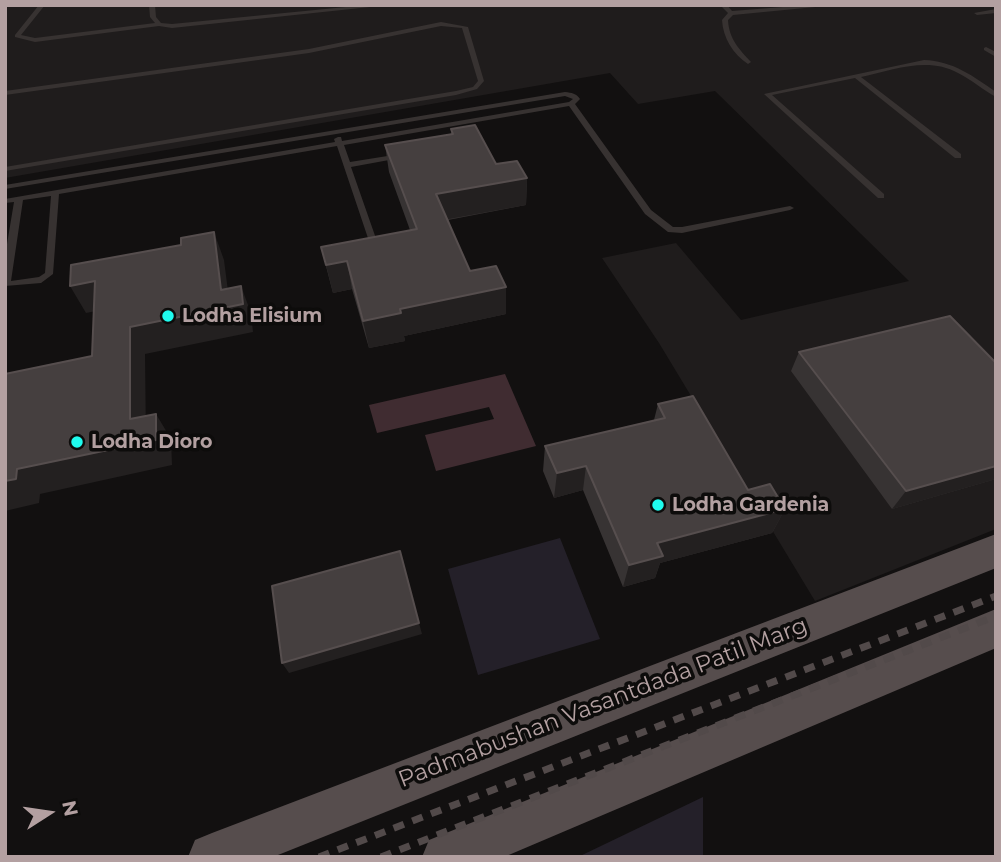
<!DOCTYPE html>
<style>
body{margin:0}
#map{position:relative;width:1001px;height:862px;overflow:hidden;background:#121010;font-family:Montserrat,sans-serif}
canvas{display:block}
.frame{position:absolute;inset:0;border:7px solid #b3a0a1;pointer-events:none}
.north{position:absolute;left:14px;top:778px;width:70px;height:70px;-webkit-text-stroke:5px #0d0c0b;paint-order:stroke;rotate:78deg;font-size:19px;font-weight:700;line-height:28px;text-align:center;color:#b3a0a1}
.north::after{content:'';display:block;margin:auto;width:24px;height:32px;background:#b3a0a1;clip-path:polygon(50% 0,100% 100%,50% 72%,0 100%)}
</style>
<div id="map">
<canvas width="1001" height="862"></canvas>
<div class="frame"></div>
<div class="north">N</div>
</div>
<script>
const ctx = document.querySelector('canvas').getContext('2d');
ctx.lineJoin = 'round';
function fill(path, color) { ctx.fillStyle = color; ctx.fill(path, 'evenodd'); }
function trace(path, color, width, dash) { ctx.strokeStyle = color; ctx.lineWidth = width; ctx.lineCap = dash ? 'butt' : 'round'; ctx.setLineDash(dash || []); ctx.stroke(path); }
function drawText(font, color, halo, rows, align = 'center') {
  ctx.font = font + ' Montserrat,sans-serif'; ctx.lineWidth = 7; ctx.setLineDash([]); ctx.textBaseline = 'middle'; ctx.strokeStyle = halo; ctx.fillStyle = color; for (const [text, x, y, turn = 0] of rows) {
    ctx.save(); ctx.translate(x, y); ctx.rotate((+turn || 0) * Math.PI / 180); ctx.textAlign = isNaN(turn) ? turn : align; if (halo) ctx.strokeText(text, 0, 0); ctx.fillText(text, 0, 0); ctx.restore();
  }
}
const built = new Path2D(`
 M5 5H996V529L815 601 659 343 602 258 676 243 741 320 909 281 715 91 638 104 610 73 5 178Z`);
const green = new Path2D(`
 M560 538 600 639 478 675 448 569Z
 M703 797V857H578Z`);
const water = new Path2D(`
 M505 374 536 446 436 471 425 435 494 419 489 407 377 433 369 405Z`);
const lane = new Path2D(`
 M39 5H45L21 35 35 38 155 23 150 17 149 5H155L156 17 161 23 172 24 366 5H389L172 28 159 26 35 42 15 37V35Z
 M720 5H727L732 11 808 5H836L733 15 728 20C729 39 739 49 751 62L748 64C733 54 723 38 722 20L728 13Z
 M996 9V13L977 15 974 13Z
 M441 22 468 27 484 81 477 89 456 95 5 171V167L456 91 473 87 478 81 462 28 441 26 309 53 5 95V91L309 49Z
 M986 47 996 52V57L984 50V48Z
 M924 60C953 61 973 76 996 92V97C983 90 972 80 958 73 928 56 893 70 861 77L961 154V158H955L855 78 772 95 884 194V198H878L764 94Z
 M565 92C572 93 576 93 580 99L575 104 651 210 673 227H682L790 206 794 208 790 210 682 233 668 232 645 214 569 106 344 145 350 162 400 154 404 156 400 158 351 167 380 250 379 252H373L372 250 337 146 59 194 53 274 41 283 5 286V256L14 202 5 203V199L335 142 334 139 338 137H341L342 141 569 102 573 99 565 96 5 189V185ZM51 196 45 273 39 277 11 281 23 200Z`);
const primary = new Path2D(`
 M996 534V568L273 857H188L195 840 212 833Z
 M996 609V648L504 857H422L429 840Z`);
const rail = new Path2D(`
 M319 857 996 596
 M381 857 996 616`);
const wall = new Path2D(`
 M451 129 496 164 527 178 526 205 448 220 470 271 506 314 404 336 405 341 369 348 352 289 333 293 321 247 410 230 389 172 385 145 451 134Z
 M799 352 996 479 892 509 791 371Z
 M658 404 748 490 785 509 772 533 660 563 655 578 623 587 583 490 554 498 543 471 545 446 654 420Z`);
const shadedWall = new Path2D(`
 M527 178 526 205 438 221 436 194Z
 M214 232 224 260 230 307 241 286 251 313 253 332 145 354 146 442 156 414 171 439 172 465 40 494 39 503 5 511V481L17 469 130 419V327L221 290Z
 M347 261 352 289 333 293 326 265Z
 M95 281 111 308 86 313 70 286Z
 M506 287V314L404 336 405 341 369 348 363 321 400 309Z
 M586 466 583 490 554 498 557 473Z
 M996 466V479L892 509 906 491Z
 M785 509 772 533 660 563 655 578 623 587 629 565 657 543Z
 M419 623 422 634 289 673 282 663Z`);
const building = new Path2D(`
 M475 125 496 164 517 161 527 178 436 194 470 271 496 266 506 287 400 309 401 313 363 321 347 261 326 265 321 247 417 229 385 145 453 134 451 129Z
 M214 232 221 290 241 286 243 304 130 327V419L156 414V440L17 469 16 479 5 481V374L92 356 95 281 70 286 71 265 181 245V238Z
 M950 316 996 363V466L906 491 799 352Z
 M693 396 748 490 770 484 785 509 657 543 663 556 629 565 586 466 557 473 545 446 665 418 658 404Z
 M400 551 419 623 282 663 272 586Z`);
const markers = [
 [168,316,7,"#1ffbee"],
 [77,442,7,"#1ffbee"],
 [658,505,7,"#1ffbee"]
];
const poiNames = [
 ["Lodha Elisium",182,316],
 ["Lodha Dioro",91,442],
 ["Lodha Gardenia",672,505]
];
const nearStreetnames = [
 ["Padmabushan Vasantdada Patil Marg",603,703,-21]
];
fill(built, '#1f1c1c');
fill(green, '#242029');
fill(water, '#402c31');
fill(lane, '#373231');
fill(primary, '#564d4d');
trace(rail, '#524a4a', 7, [11, 9]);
fill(wall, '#373333');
fill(shadedWall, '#232020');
fill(building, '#453f3f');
trace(building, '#564e4e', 2);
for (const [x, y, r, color] of markers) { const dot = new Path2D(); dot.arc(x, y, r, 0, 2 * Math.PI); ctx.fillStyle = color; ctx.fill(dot); trace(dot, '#0d0c0b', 2.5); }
drawText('bold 19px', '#b3a0a1', '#0d0c0b', poiNames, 'left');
drawText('23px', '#b3a0a1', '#0d0c0b', nearStreetnames);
</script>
